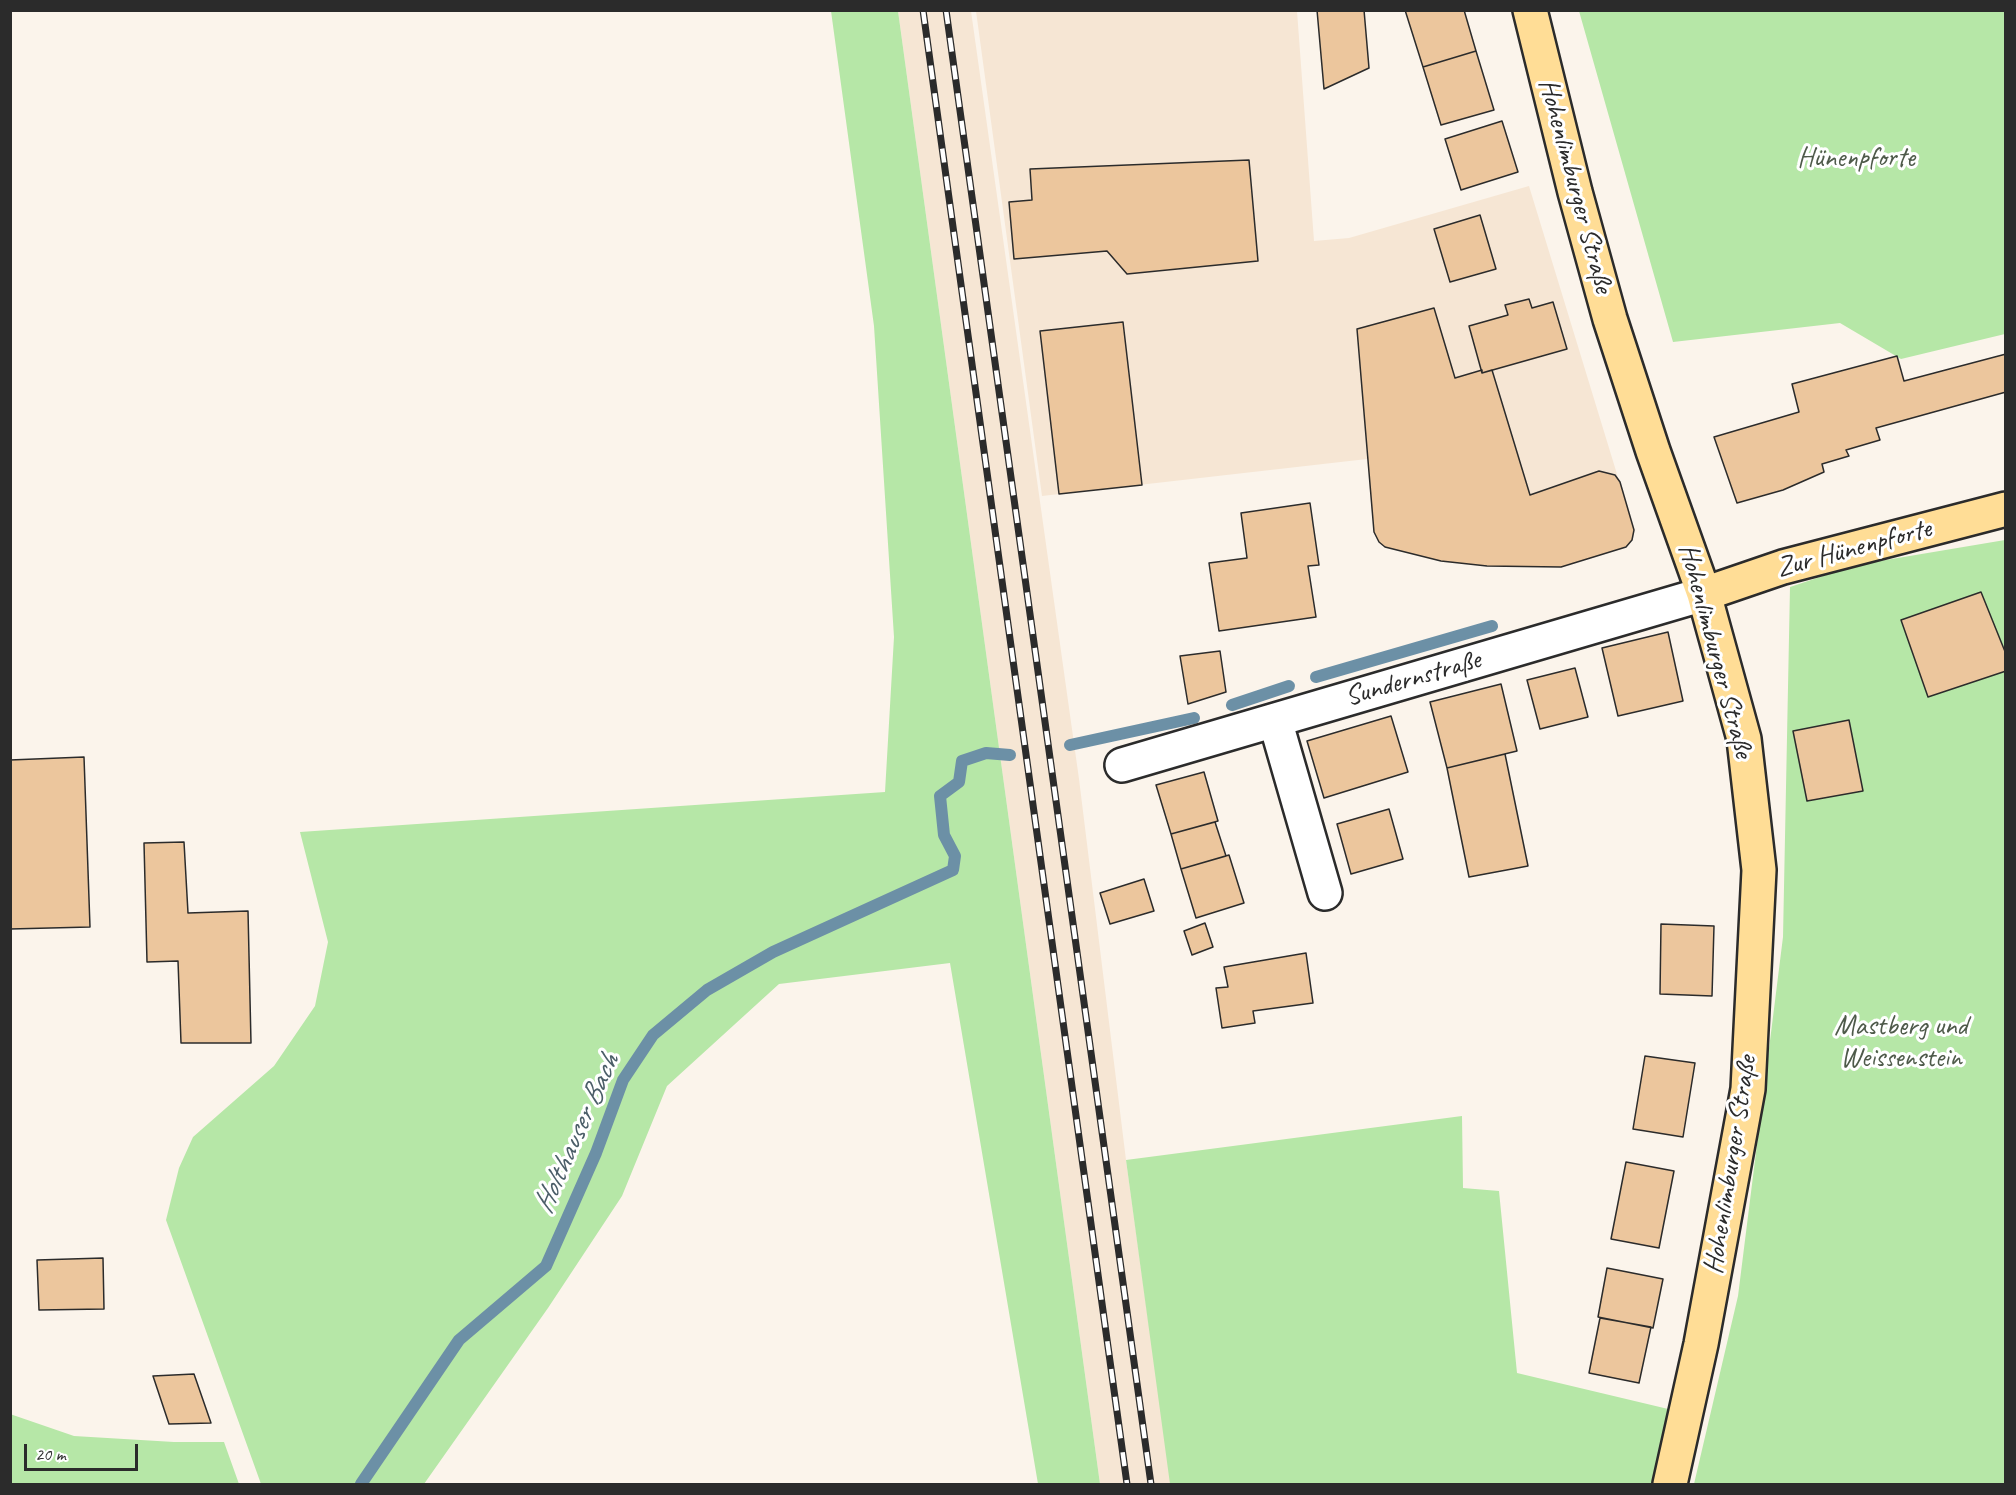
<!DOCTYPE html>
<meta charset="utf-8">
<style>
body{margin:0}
#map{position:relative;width:2016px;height:1495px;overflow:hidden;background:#fbf4eb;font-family:Caveat,sans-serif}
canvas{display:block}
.frame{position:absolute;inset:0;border:12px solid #2b2b2b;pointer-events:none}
.scale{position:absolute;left:24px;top:1444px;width:114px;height:27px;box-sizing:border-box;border:3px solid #2b2b2b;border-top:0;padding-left:8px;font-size:18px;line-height:21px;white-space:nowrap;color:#2b2b2b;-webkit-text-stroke:4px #fff;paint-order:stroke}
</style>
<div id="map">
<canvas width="2016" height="1495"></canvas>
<div class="frame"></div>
<div class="scale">20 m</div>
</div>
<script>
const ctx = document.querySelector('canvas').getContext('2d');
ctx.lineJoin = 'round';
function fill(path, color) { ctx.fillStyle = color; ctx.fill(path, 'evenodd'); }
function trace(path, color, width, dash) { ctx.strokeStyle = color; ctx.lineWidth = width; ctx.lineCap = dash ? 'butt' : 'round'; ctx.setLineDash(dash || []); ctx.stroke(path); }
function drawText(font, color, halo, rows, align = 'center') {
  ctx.font = font + ' Caveat,sans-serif'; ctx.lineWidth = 6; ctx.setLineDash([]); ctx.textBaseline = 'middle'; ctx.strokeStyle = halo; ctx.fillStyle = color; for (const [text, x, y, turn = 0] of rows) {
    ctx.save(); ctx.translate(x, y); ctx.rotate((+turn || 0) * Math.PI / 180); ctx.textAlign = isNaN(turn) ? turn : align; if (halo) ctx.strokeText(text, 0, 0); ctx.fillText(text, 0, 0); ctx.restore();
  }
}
const built = new Path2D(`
 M898 11H971L1079 779 1126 1160 1171 1484H1100Z
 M976 11H1297L1314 241 1349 238 1529 186 1631 520 1632 540 1626 547 1561 567 1385 547 1379 542 1374 532 1367 459 1042 496Z`);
const green = new Path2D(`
 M831 11H898L1100 1484H1038L950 963 779 984 667 1086 622 1196 548 1308 424 1484H261L166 1220 179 1168 193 1137 274 1066 315 1006 328 942 300 832 885 792 894 637 874 326Z
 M1579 11H2005V334L1901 359 1840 323 1673 342Z
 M2005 540V1484H1694L1738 1296 1783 937 1790 587 1856 565Z
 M1462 1116 1463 1188 1499 1191 1517 1373 1685 1413 1670 1484H1170L1126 1160Z
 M10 1414 74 1436 174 1442H224L239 1484H11Z`);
const stream = new Path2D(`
 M1316 677 1492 626
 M1232 705 1289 686
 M1070 745 1194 718
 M361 1484 459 1340 546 1266 596 1153 623 1080 653 1035 707 990 773 952 953 870 955 856 944 835 940 796 959 782 962 761 986 753 1010 755`);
const building = new Path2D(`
 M1317 10H1364L1369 68 1324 89Z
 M1405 10H1464L1476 51 1423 67Z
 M1476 51 1494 110 1441 125 1423 67Z
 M1502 121 1518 172 1461 190 1445 139Z
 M1249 160 1258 261 1127 274 1107 251 1014 259 1009 202 1032 200 1030 169Z
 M1480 215 1496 269 1450 282 1434 229Z
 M1529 299 1532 308 1553 302 1567 349 1482 373 1469 326 1508 315 1505 305Z
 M1434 308 1455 378 1482 370V373L1492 370 1530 495 1599 471 1615 475 1620 482 1634 530 1632 540 1626 547 1561 567 1487 566 1441 561 1385 547 1379 542 1374 532 1357 329Z
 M1123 322 1142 485 1059 494 1040 331Z
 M2006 354V392L1876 428 1880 440 1846 450 1849 456 1822 464 1824 472 1783 490 1737 503 1714 437 1799 412 1792 384 1897 356 1904 381Z
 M1310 503 1319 565 1308 566 1316 617 1219 631 1209 563 1247 558 1241 513Z
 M1981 592 2006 654V671L1928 697 1901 620Z
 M1668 632 1683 701 1618 716 1602 648Z
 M1220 651 1226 692 1188 704 1180 656Z
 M1575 668 1588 717 1540 729 1527 680Z
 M1501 684 1517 751 1447 768 1430 702Z
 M1391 716 1408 772 1324 798 1307 741Z
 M1849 720 1863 791 1807 801 1793 731Z
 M1505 754 1528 866 1469 877 1447 768Z
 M84 757 90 927 10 929V760Z
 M1204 772 1218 821 1171 834 1156 785Z
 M1389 809 1403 859 1351 874 1337 824Z
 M1215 822 1226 856 1181 869 1171 834Z
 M184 842 188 913 248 911 251 1043H181L178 961 147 962 144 843Z
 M1229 855 1244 903 1196 918 1181 869Z
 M1144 879 1154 911 1110 924 1100 893Z
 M1205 923 1213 947 1192 955 1184 931Z
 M1661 924 1714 926 1712 996 1660 994Z
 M1306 953 1313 1003 1253 1011 1255 1023 1222 1028 1216 988 1228 987 1224 967Z
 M1645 1056 1695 1063 1683 1137 1633 1129Z
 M1626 1162 1674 1171 1659 1248 1611 1239Z
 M103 1258 104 1309 39 1310 37 1260Z
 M1607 1268 1663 1279 1653 1328 1598 1317Z
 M1600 1318 1651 1327 1639 1383 1589 1373Z
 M194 1374 211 1423 169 1424 153 1376Z`);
const street = new Path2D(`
 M1275 720 1325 893
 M1122 765 1704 594`);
const primary = new Path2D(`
 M1530 10 1575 192 1610 319 1653 451 1704 594 1744 739 1759 870 1748 1089 1701 1344 1670 1484
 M1704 594 1783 567 2006 509`);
const rail = new Path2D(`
 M923 10 1127 1484
 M946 10 1151 1484`);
const parkNames = [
 ["Hünenpforte",1856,159],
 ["Mastberg und",1901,1027],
 ["Weissenstein",1901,1059]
];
const streetNames = [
 ["Hohenlimburger Straße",1575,186,75],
 ["Zur Hünenpforte",1854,549,-15],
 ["Hohenlimburger Straße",1715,651,75],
 ["Sundernstraße",1413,679,-16],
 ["Hohenlimburger Straße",1731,1165,-81]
];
const waterNames = [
 ["Holthauser Bach",577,1134,-66]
];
fill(built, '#f6e6d4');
fill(green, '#b6e7a7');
trace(stream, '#6c90a6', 12);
fill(building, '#ecc69d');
trace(building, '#2b2b2b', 1.5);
trace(street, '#2b2b2b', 38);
trace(primary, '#2b2b2b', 38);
trace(street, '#fff', 33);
trace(primary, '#ffdd96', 33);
trace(rail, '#2b2b2b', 7);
trace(rail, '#fff', 4.5, [14]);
drawText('28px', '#4e5a4a', '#fff', parkNames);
drawText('28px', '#2b2b2b', '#fff', streetNames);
drawText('italic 30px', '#4b5e68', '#fff', waterNames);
</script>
